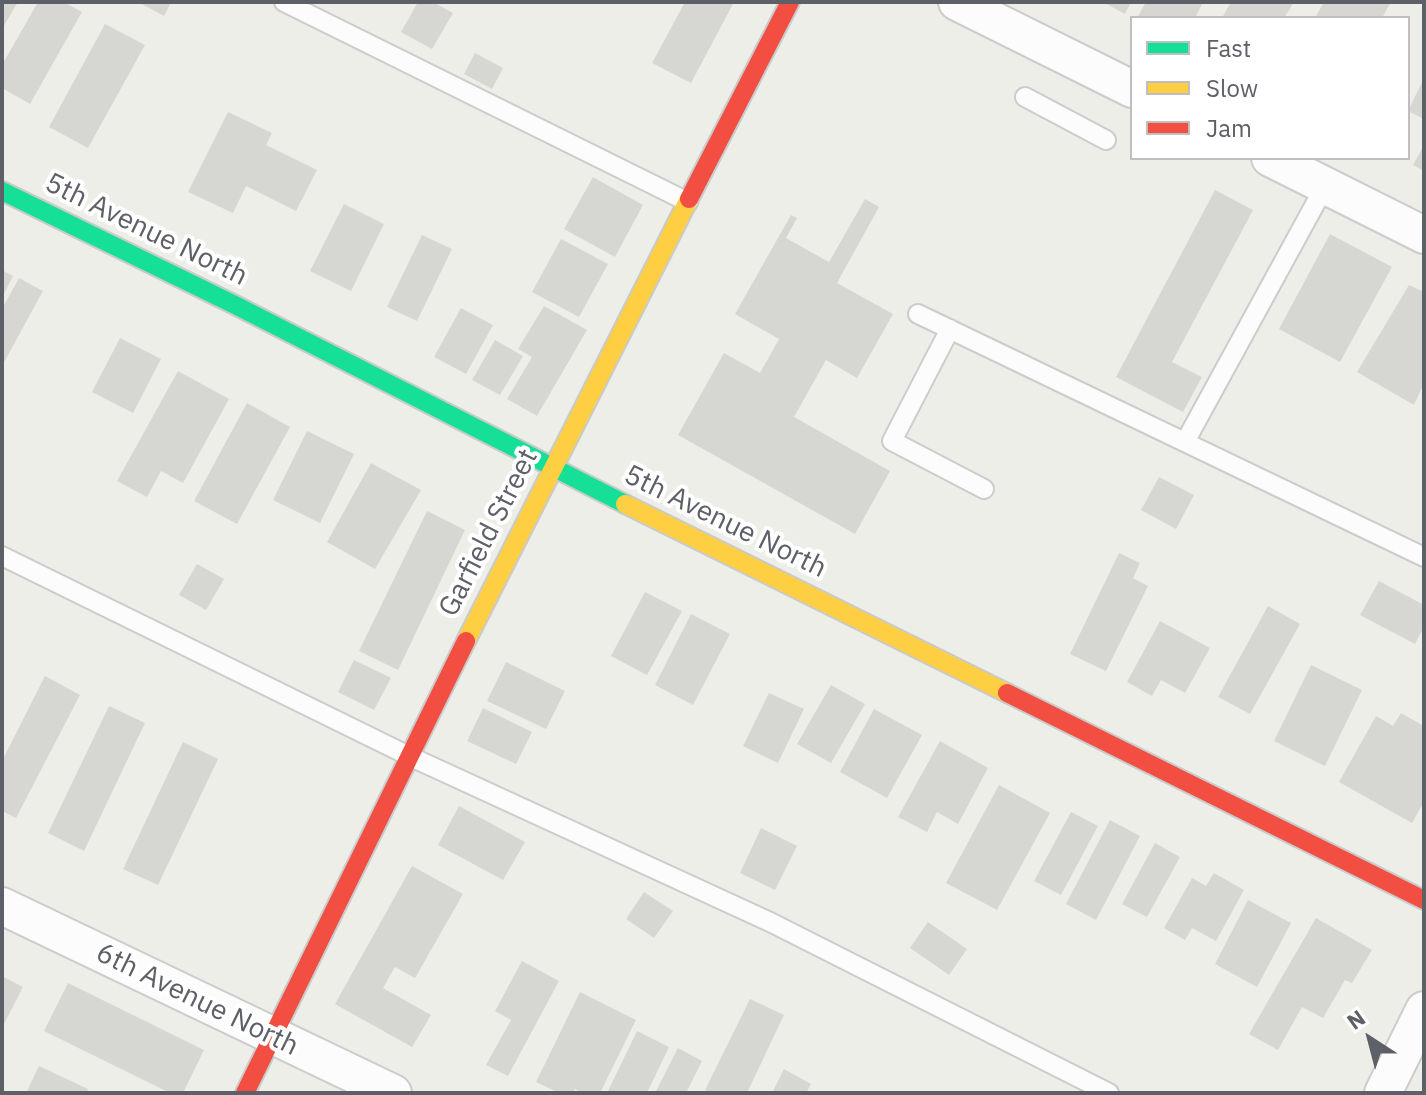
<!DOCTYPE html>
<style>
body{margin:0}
#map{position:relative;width:1426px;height:1095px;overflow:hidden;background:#eeeee9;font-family:"IBM Plex Sans",sans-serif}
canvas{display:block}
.frame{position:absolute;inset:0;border:4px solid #5d6067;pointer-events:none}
.legend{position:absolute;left:1130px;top:16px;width:280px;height:144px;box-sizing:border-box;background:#fff;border:2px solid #bebfc2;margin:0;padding:10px 14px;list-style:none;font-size:24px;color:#5d6067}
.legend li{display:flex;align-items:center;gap:16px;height:40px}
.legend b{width:40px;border:2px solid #bebfc2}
.north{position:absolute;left:1330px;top:999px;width:80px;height:80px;-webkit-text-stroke:6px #fff;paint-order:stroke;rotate:324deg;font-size:22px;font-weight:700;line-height:32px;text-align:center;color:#5d6067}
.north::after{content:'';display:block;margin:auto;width:28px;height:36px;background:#5d6067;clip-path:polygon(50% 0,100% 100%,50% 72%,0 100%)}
</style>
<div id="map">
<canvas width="1426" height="1095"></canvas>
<div class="frame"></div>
<ul class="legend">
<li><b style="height:10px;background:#16e098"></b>Fast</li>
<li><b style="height:10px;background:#ffcf43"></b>Slow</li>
<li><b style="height:10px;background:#f24e42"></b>Jam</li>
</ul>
<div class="north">N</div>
</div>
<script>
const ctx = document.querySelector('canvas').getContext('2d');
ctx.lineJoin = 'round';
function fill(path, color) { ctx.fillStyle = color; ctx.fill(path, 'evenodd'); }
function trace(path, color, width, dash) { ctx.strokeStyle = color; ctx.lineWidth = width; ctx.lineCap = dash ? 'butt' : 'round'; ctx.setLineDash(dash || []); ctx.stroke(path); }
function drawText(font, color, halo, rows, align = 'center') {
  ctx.font = font + ' "IBM Plex Sans",sans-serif'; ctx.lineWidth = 8; ctx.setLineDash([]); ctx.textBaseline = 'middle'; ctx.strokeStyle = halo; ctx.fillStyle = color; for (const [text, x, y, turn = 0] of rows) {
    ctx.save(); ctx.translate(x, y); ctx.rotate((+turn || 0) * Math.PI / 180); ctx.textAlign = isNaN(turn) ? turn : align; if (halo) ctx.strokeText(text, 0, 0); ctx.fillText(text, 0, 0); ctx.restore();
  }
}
const building = new Path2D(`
 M2 2H18L2 29Z
 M38 2H63L82 12 30 104 2 88V65Z
 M138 2H171L164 16Z
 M418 2H433L453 13 432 49 401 32Z
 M685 2H734L691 83 652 63Z
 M1103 2H1131L1125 14Z
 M1146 2H1203L1195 18H1137Z
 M1231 2H1294L1284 18H1222Z
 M1324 2H1391L1382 18H1315Z
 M105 24 145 45 88 148 49 127Z
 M475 53 503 68 492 89 464 74Z
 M1424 78V119L1408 111Z
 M228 112 272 133 266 145 317 170 296 211 246 186 233 213 188 192Z
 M1424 145V171L1413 165Z
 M593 177 643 205 615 257 564 229Z
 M1215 190 1253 210 1172 362 1202 377 1183 412 1116 377Z
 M865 199 879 207 837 283 893 314 857 378 826 360 794 417 890 471 855 534 678 435 724 353 760 373 779 339 735 314 791 215 797 218 786 238 829 262Z
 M344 204 384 224 351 291 310 271Z
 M1330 234 1392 267 1340 362 1279 329Z
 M422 235 452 249 417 321 387 307Z
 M561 239 608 264 579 317 532 292Z
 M2 270 13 276 2 298Z
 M19 278 43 291 2 366V309Z
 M1409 285 1424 292V383L1414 405 1357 372Z
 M544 306 587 330 537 416 507 399 532 357 518 349Z
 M461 308 493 325 466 374 434 357Z
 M120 338 161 359 133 413 92 392Z
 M495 340 523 356 500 395 472 380Z
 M178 371 229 399 183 483 161 471 147 497 117 481Z
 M247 403 290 427 237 524 194 501Z
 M307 431 354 454 320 523 273 500Z
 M371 463 421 490 375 569 327 542Z
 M1159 477 1194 495 1176 529 1141 510Z
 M427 511 465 530 398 670 359 651Z
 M1119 553 1140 563 1133 578 1148 586 1106 671 1070 654Z
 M197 564 224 579 206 610 179 595Z
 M1379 581 1424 605V627L1415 644 1360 615Z
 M645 592 682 611 647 675 611 656Z
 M1268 606 1300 624 1250 714 1218 697Z
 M691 614 730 634 693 705 655 685Z
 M1160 621 1210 648 1185 693 1161 680 1152 696 1127 682Z
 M354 660 391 678 374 710 338 692Z
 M506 662 565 691 546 729 487 701Z
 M1311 665 1362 690 1325 766 1274 741Z
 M45 676 80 695 16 818 2 811V761Z
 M831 685 865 704 831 763 797 744Z
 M769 693 804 709 778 763 743 746Z
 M109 706 145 723 84 851 48 833Z
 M483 708 532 732 516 764 467 741Z
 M874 709 922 735 887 798 840 772Z
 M1401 713 1424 726V802L1412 823 1339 782 1376 716 1393 726Z
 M940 741 988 768 958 824 937 812 927 832 898 817Z
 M183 742 218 759 158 885 123 869Z
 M999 785 1050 813 997 910 946 883Z
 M459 806 525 842 503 880 438 845Z
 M1071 812 1098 826 1061 895 1034 881Z
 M1110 820 1140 836 1096 920 1066 904Z
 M761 828 797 846 775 890 740 873Z
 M1155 843 1180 857 1147 917 1122 904Z
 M412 866 463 894 415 978 395 967 383 988 431 1015 412 1047 335 1004Z
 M1214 873 1244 890 1216 941 1192 928 1185 940 1164 928 1192 878 1206 886Z
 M644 892 673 911 654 938 626 919Z
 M1248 900 1291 923 1257 987 1215 964Z
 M1316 918 1372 950 1352 983 1345 980 1323 1018 1302 1007 1278 1050 1249 1034Z
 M928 922 967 949 949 975 910 948Z
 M522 961 559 981 508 1076 486 1065 511 1020 495 1011Z
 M2 976 23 987 2 1028Z
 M68 983 204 1050 183 1093H170L44 1031Z
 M580 992 636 1020 600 1093H582L575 1089 573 1093H559L536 1082Z
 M750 999 784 1015 747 1093H711L705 1090Z
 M637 1031 669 1047 647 1093H607Z
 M678 1048 702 1061 686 1093H655Z
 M39 1066 88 1089 86 1093H26Z
 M784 1069 811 1084 806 1093H772Z`);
const lane = new Path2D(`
 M284 2 688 202
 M1025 97 1106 140
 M918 314 1424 557
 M950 329 892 441 984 489
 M1185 442 1325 186
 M2 556 409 756 770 922 1109 1093`);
const street = new Path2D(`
 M957 2 1132 89
 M1270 158 1424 235
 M2 906 393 1093
 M1383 1093 1424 1010`);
const fast = new Path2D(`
 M2 191 235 305 625 504`);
const slow = new Path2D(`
 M625 504 1007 693
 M466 641 689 199`);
const jam = new Path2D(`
 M689 199 790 2
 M1007 693 1424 900
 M245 1093 466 641`);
const streetNames = [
 ["5th Avenue North",146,230,26],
 ["5th Avenue North",725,522,26],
 ["Garfield Street",489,533,-63],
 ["6th Avenue North",197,1000,26]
];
fill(building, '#d6d6d3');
trace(lane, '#cbcccb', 22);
trace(street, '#cbcccb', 40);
trace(fast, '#c9caca', 22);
trace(slow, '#c9caca', 22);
trace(jam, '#c9caca', 22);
trace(lane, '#fcfcfc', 18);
trace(street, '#fcfcfc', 36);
trace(fast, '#16e098', 18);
trace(slow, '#ffcf43', 18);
trace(jam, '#f24e42', 18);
drawText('28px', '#5d6067', '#fff', streetNames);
</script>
